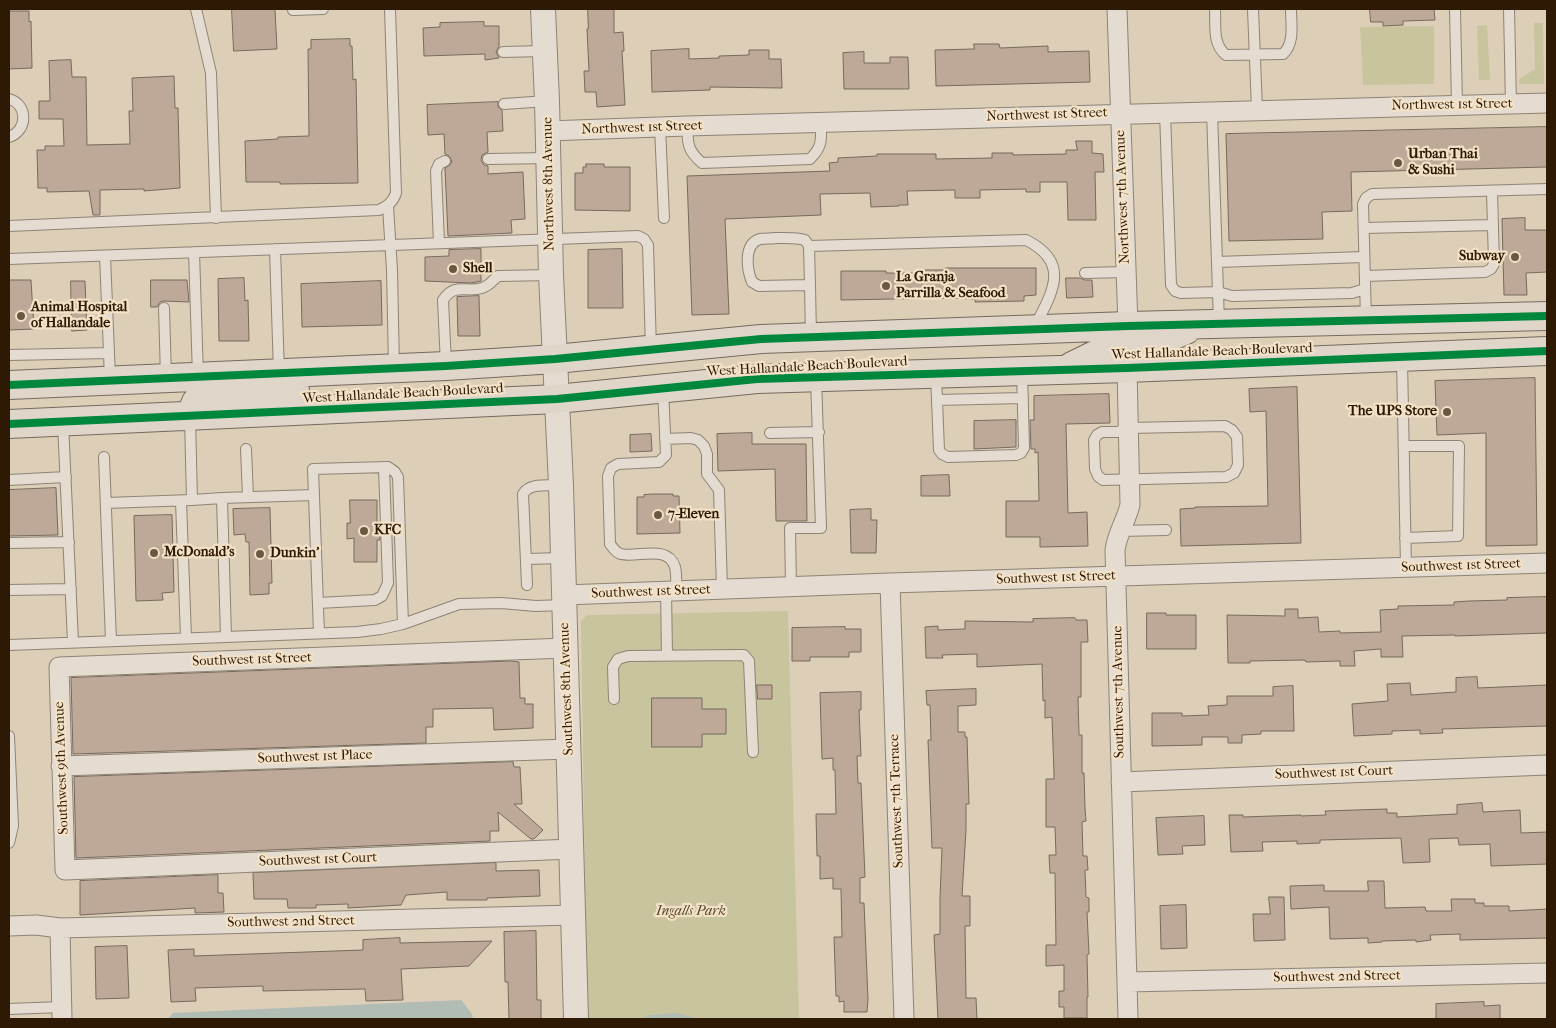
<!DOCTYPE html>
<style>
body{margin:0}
#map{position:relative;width:1556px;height:1028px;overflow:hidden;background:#ddceb8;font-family:"IM FELL French Canon",serif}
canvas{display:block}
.frame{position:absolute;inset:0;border:10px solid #2e1904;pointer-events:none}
</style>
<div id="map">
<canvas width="1556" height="1028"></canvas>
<div class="frame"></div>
</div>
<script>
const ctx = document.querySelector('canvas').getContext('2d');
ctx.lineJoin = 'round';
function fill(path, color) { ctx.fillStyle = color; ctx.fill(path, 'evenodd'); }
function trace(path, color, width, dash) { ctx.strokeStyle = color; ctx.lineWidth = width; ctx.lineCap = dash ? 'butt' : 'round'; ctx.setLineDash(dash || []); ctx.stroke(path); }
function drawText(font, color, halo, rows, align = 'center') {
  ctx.font = font + ' "IM FELL French Canon",serif'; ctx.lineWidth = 4.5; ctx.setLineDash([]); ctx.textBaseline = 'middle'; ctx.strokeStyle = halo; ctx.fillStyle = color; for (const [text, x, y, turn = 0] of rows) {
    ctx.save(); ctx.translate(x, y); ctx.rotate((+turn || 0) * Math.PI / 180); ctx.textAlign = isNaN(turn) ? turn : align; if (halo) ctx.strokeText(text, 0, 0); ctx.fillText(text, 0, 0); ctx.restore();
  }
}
const green = new Path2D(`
 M1534 23H1543L1544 84H1519V79L1535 69Z
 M1487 25 1490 80H1479L1477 26Z
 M1434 26V84L1363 85 1360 27Z
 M788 611 799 1019H587L581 621 587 615Z`);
const water = new Path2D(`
 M461 1000 472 1014 473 1019H168L173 1013Z
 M676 1013 700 1019H639L650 1015Z`);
const building = new Path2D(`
 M232 9H275L277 49 234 51Z
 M588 9H614V33L623 32 624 51H622L625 105 597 107 596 92H585L584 71H589L587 29H588Z
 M1370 9H1434L1435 20 1403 21V25L1383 26V22H1371Z
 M9 11H29V22L31 21 32 68 9 69Z
 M484 22V26H499V46L496 52 499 58 485 60V54L424 56 423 28 440 27V23Z
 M350 39V46H352L353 80 356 79 358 183 280 184V182H246L245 141 278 139V137L309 136 308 49H311V40Z
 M974 44H999L1000 48 1048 46V52L1089 51 1090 82 936 86 935 50 974 49Z
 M689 49V59L719 58V56L749 55V50H769V59H781L782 88 710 87V90L652 92 651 51Z
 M864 52V63H890V57H908L909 89H844L843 53Z
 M71 60 72 77H86L87 145 130 144 129 111H133L132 78 174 76 175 108H178L180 188 144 191V189L100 190V215H93L89 191 47 192V188H38L37 150H45V146H64L63 119H39V101H50L49 61Z
 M498 102V107L502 110 503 131 487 132 488 152 482 155 481 160 484 165 488 166V174L523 172 525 219 511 220 512 233 448 236 445 168 450 165 452 161 449 156 445 154 444 134 428 135 427 105Z
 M1547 127V167L1351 172 1352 211 1322 212 1323 239 1229 241 1226 134Z
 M1076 141H1092V153L1103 154 1104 172H1095L1096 220H1068L1067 182H1040V192H1026V189L980 190V198H955V190L907 191 908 205H899V206L871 207 870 193 820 194 821 215 725 219 729 314 692 315 687 176 830 171 829 163 838 162V158L877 156V154H936V159L992 158V153H1013V155L1066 154V150H1077Z
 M586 164H604V167H630V211L575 210V173H583V167H586Z
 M1525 218V230H1547V272L1526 273 1527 295H1504L1502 219Z
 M481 249V281L471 283 425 281V257L449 256V250Z
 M622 249 623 308H588V250Z
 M946 268H1036V295L1024 296V301L975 302V299L947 298 841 300V271H886V273H915V270H946Z
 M244 278 245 301 248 300 249 341H219L218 279Z
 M1066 278H1080L1085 280H1092L1093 297 1067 298Z
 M9 280H31L34 329 9 330Z
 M151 280H187L189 302 163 301 160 302 157 307H151Z
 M71 281H85L87 330 72 331Z
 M381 281 382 325 302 327 301 284Z
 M479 296 480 336H458L457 297Z
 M1535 378 1537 545 1486 546V433L1437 435 1435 381Z
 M1297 387 1301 543 1181 546 1180 509 1195 508V507L1268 506 1266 411 1250 412 1249 389Z
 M1109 394 1110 423 1066 424 1068 513 1087 512 1088 546 1040 547V537H1006V501H1039L1038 452 1035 453V449H1031L1030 420H1034V396Z
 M1016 420V447L974 449V421Z
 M752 433V444H806L807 521H776L775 469 718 471 717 434Z
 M651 434 652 451 630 452V435Z
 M949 475 950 496H921V476Z
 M56 488 58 535 9 536V490Z
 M653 494H673V496H679L680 533 637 534V497H644V495Z
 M350 500H377V522H379L380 540H377V562H354V538L347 539V523H350Z
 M270 508 272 583H269V594L250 595 249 542H246L245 534 234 535 233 509Z
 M871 509V520H877L876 553H851L850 510Z
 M172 515 174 592 162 593 163 600 136 601 134 516Z
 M1547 597V633L1455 636V635L1402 636 1403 657H1381V649L1354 651 1355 666H1340V661L1306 662 1305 660 1250 661V663H1228L1227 615 1285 616V609H1298V618L1318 617 1319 632 1340 631V633L1381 632 1380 610 1398 609V606L1454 605V602L1469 601 1507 600V598Z
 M1147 613H1166V615H1196V649H1147Z
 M1075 618 1076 620H1087L1088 642H1081V697H1078L1079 735H1082V773H1084L1085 808 1086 821 1082 822 1083 856H1087L1088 870H1085L1086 897 1089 898V912H1087L1089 954 1087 955 1088 997H1087V1018H1064V1007H1059V991H1064V965L1046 966V945H1056L1055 873H1050L1049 855H1056L1055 827H1046V779H1054V774L1052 717 1045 718V700L1043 701 1042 664 977 667V654L942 655 943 658H926L925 627 938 626V630L965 629V621L1033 622V619Z
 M845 627V629H861V652H849V657H810V661H792V628Z
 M511 661 519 662 520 698H525V704H533V728L494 730 493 708 433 709V727H426V743L73 754 71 678Z
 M1477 677 1478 688 1547 685V726L1442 729 1443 733 1420 734V730L1392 731V734L1354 736 1352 704 1388 701 1387 684 1410 683 1411 695 1456 692V678Z
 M757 685H772V699H758Z
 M1293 686 1294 731H1261V734L1242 735V743H1228V737H1202V745L1152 746V713H1182V716L1209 715 1208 706 1227 705V696H1273V687Z
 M976 689V705L958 706V732H965V737H967L969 804H966V830L962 896H970V926H965L966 998H976L977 1019H938L934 935 940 934V898L942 848H932L928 740H931L930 705H927L926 691Z
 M861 692V710H859L861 756H857L858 783H861L865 877 860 878V903H864L868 999 867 1012H844V1001L839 1002V996H836L834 937H842L841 889H833V878L820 879V856H817L816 814H836L835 770H833V758L822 759 820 693Z
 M652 698H702V709H726V734H702V747H652Z
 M513 762 514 767H520L522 804H514L543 830 534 839H531L498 812 499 831H490V841L76 858 74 777Z
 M1482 803 1483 812 1520 810 1521 833 1547 832V864L1491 866 1490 844 1459 845 1458 838 1429 839 1430 862 1403 863 1401 838 1320 840V843L1297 844V841L1262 842 1263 851 1231 852 1229 815H1243V817L1301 815V816L1326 815 1325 811 1387 809V813H1397V817L1457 814V805Z
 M1204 816 1205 845 1182 846 1183 854 1158 855 1156 818Z
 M496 863V871L539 870 540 896 487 898V900H447V892L406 895 401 905 348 908V904L316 905V908H288L287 899H254L253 873Z
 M218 875V893H223L224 912 195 913V908L80 915V881Z
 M1368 881H1384L1385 908 1425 907 1426 911H1452L1451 899H1475V903H1484V906H1509V911L1547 909V938L1460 940V934L1430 935 1431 940 1416 942V940L1382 941V942L1368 943V938L1330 939 1329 907 1291 909 1290 886 1324 885V891H1368Z
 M1269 897H1284L1285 940 1254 941 1253 914H1270Z
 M1186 905 1187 948 1161 949 1160 906Z
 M536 931 537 1000H541V1019H509L508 982H505L504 932Z
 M400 938V943L492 941 469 966 401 969 403 1000 366 1001 365 989 263 991V986L195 988 196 1001 171 1002 168 950 194 949V956L363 950V940Z
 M127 946 129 998 96 999 95 947Z
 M1484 1002V1006L1500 1005V1019H1436V1004Z`);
const service = new Path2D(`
 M196 9 211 73 216 218
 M1215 9C1216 25 1212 44 1226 55L1283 54C1295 43 1291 24 1291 9
 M1253 9 1257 110
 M1455 9 1457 105
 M1509 9 1511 104
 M293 10 323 9
 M503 52 544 51
 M9 99C28 104 28 131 9 137
 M504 104 547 101
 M1212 111 1219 323
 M1165 112 1171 285 1175 291 1181 293 1218 292 1232 296 1352 293 1365 289
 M687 126C688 144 687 150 702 163L810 159C823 146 821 140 821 122
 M660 127 664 218
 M488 159 548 158
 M388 206 392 270 394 368
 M9 226 379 210C388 206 393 202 396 193L390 9
 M1364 228 1493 225
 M439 243 436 171 439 164 445 161
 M809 246 1026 240C1072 263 1052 293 1034 328
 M275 249 279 373
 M194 252 198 376
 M105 256 109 353
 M9 259 638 236 644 239 648 245 651 350
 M1217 262 1364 257
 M1085 273 1125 272
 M1365 276 1485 272 1491 269 1494 264 1492 191
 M810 285 809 246 805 240C795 237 786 238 776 238 771 239 765 238 760 239 743 244 747 270 752 282L759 286 810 285 811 337
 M164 308 166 377
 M1366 319 1363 204 1366 198 1372 194 1547 189
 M9 355 109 353 110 379
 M1402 359 1406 568
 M446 365 443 300C455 282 466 293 482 288 489 286 493 280 498 276L551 275
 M936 375 939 450 942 454 948 457 1016 455 1021 453 1024 448 1022 372
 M663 389 666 455 659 462 618 464 611 468 608 476 610 544C613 548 616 553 621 554 637 558 668 544 675 567 677 574 676 583 676 591
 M937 400 1023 398
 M63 423 73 642
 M1225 426 1232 430 1237 437 1238 465 1234 473 1226 477 1103 480 1098 476 1095 469 1094 440 1097 435 1102 432H1117L1129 428Z
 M770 433 819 432
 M665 439 691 438 698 440 704 446 707 454V474L719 490 722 589
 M1404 446H1459L1458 536 1405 538
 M246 449 248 497
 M104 457 111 641
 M9 480 66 477
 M192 500 222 498
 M181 501 186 638
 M106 503 192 500 190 418
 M1120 531 1166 530
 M9 543 69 542
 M526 559 563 558
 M527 585 523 494C530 482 549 486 561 485
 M791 587 790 528H821L816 378
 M9 590 71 589
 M666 591 667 655
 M318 603 375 600 382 596 388 583 384 467
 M319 633 313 469 388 467 395 472 398 477 403 624
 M226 637 357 632 381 629 403 624 459 604 501 603 536 606 565 605
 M9 645 226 637 222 498 314 495
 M614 699 613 667 618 659 628 656 744 655 749 661 753 752
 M9 736 13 826 9 843
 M9 1009 62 1007`);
const minor = new Path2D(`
 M1117 9 1128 326
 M547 131 687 126 1547 103
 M1127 368 1130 505C1126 521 1117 534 1115 550L1128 1019
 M890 583 904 1019
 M564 595 890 583 1547 563
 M566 648 59 667 65 870 572 849
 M61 766 569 749
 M1121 782 1547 765
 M9 926 36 925 60 928 574 915
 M60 928 62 1019
 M1127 982 1547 973`);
const tertiary = new Path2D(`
 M543 9 547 101 551 275 561 485 576 1019`);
const primary = new Path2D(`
 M1072 366 1105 350 1122 337 1128 326
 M1127 368 1135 355 1149 346 1186 330
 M9 385 446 366 555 359 761 339 1128 326 1547 316
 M190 417 196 402 214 396 247 395 295 390
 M9 424 557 399 757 379 1127 368 1547 351`);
const cycleway = new Path2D(`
 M9 385 446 366 555 359 761 339 1128 326 1547 316
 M9 424 557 399 757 379 1127 368 1547 351`);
const markers = [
 [1398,163,5,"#6b5843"],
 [1515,257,5,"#6b5843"],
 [453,269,5,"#6b5843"],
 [886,286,5,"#6b5843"],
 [21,316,5,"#6b5843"],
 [1447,412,5,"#6b5843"],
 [658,515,5,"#6b5843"],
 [364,531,5,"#6b5843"],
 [154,553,5,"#6b5843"],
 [260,554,5,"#6b5843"]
];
const streetNames = [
 ["Northwest 1st Street",1452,105,-1],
 ["Northwest 1st Street",1047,115,-2],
 ["Northwest 1st Street",642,128,-2],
 ["Northwest 8th Avenue",549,184,-91],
 ["Northwest 7th Avenue",1123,197,-92],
 ["West Hallandale Beach Boulevard",1212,352,-2],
 ["West Hallandale Beach Boulevard",807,367,-3],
 ["West Hallandale Beach Boulevard",403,394,-3],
 ["Southwest 1st Street",1461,566,-2],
 ["Southwest 1st Street",1056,578,-2],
 ["Southwest 1st Street",651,592,-2],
 ["Southwest 1st Street",252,660,-2],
 ["Southwest 8th Avenue",567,689,-92],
 ["Southwest 7th Avenue",1119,692,-91],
 ["Southwest 1st Place",315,757,-2],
 ["Southwest 9th Avenue",62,768,-92],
 ["Southwest 1st Court",1334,773,-2],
 ["Southwest 7th Terrace",897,801,-92],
 ["Southwest 1st Court",318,860,-2],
 ["Southwest 2nd Street",291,922,-1],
 ["Southwest 2nd Street",1337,977,-1]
];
const poiNames = [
 ["Urban Thai",1408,155],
 ["& Sushi",1408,171],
 ["Subway",1505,257,"right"],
 ["Shell",463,269],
 ["La Granja",896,278],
 ["Parrilla & Seafood",896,294],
 ["Animal Hospital",31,308],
 ["of Hallandale",31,324],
 ["The UPS Store",1437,412,"right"],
 ["7-Eleven",668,515],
 ["KFC",374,531],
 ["McDonald's",164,553],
 ["Dunkin'",270,554]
];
const parkNames = [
 ["Ingalls Park",691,912]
];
fill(green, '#c8c49e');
fill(water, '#b0bcb4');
fill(building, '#bea998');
trace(building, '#756a5d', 1);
trace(service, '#8e8374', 12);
trace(minor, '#8e8374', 21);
trace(tertiary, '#8e8374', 26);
trace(primary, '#756a5d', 30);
trace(service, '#e4dcd1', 10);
trace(minor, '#e4dcd1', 19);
trace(tertiary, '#e4dcd1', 24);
trace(primary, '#dfd6c9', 28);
trace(cycleway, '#00873e', 8);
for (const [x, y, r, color] of markers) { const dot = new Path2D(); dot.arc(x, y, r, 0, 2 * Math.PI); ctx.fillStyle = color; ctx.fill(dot); trace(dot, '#f3e2c7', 2); }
drawText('14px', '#2e1904', '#f3e2c7', streetNames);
drawText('bold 14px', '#2e1904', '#f3e2c7', poiNames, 'left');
drawText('italic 14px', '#574a2c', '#f3e2c7', parkNames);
</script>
